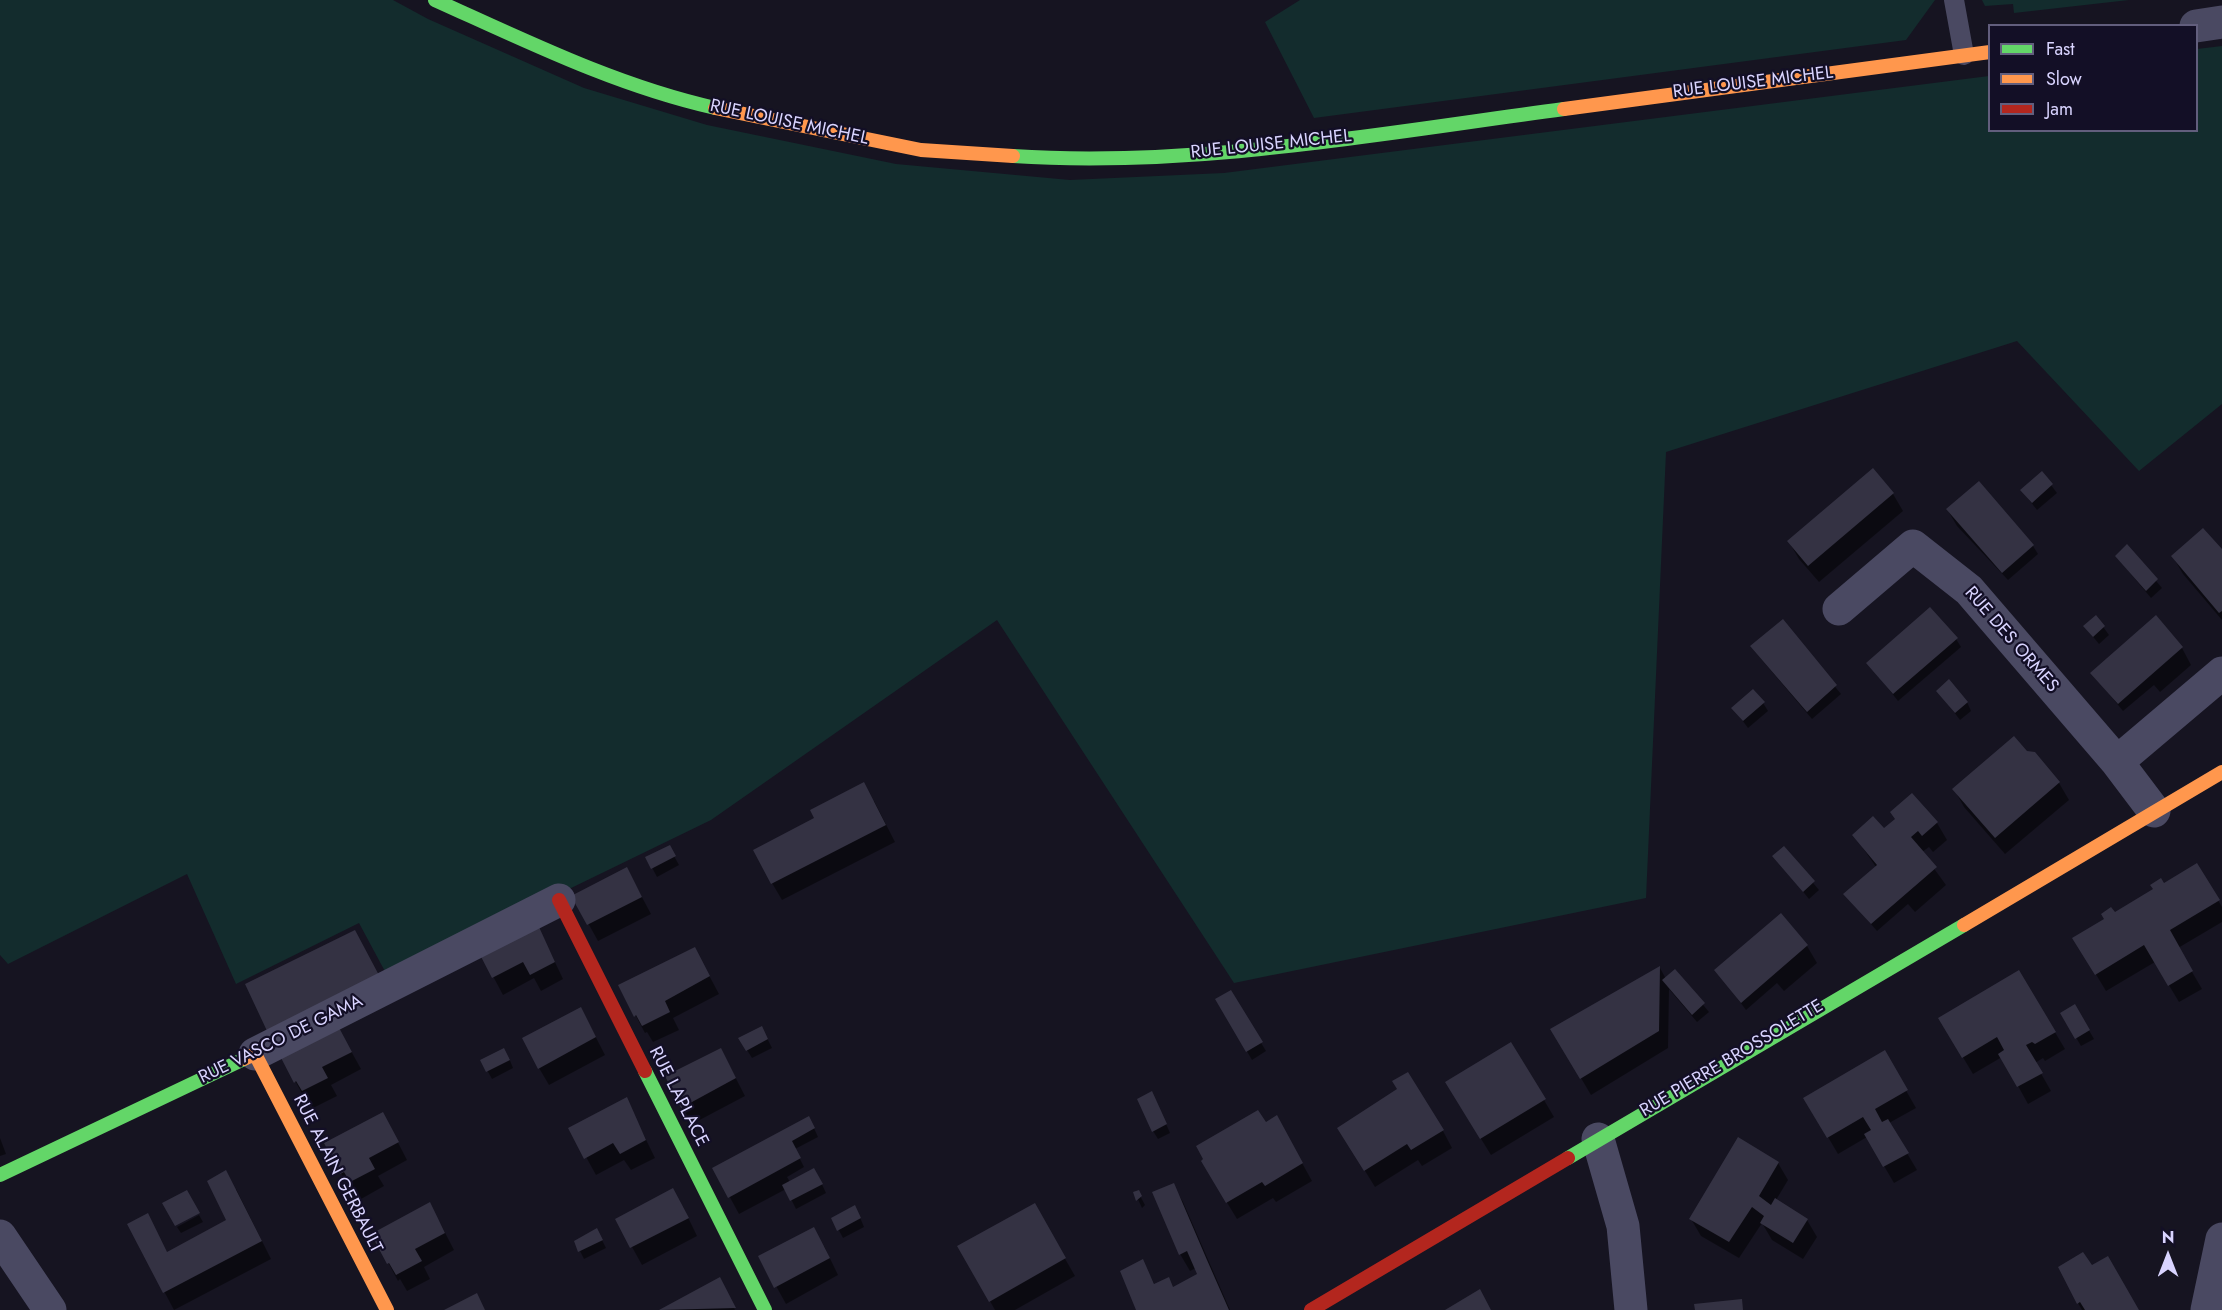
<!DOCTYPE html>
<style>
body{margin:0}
#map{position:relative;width:2222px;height:1310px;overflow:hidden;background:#161421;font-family:Jost,sans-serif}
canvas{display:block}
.legend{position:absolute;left:1988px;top:24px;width:210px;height:108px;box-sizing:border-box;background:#130f26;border:2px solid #625e7d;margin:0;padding:8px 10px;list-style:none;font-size:18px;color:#d9d4ff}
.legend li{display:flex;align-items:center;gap:12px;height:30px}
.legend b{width:30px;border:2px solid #625e7d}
.north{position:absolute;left:2138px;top:1226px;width:60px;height:60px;-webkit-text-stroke:4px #130f26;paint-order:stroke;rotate:0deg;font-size:16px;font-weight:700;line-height:24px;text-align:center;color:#d9d4ff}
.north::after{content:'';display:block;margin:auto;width:21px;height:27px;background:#d9d4ff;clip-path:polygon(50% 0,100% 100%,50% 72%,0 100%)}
</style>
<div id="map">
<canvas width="2222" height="1310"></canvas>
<ul class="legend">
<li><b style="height:8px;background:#63d668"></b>Fast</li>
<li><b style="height:8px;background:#ff974d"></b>Slow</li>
<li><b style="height:8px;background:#b3261e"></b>Jam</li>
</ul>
<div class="north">N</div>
</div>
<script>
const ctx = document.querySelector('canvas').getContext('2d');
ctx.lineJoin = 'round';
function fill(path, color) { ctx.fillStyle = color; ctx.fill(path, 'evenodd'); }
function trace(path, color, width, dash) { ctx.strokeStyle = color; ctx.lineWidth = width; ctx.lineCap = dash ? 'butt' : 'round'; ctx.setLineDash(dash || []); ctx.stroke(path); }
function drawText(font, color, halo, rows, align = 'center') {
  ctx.font = font + ' Jost,sans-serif'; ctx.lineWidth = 4.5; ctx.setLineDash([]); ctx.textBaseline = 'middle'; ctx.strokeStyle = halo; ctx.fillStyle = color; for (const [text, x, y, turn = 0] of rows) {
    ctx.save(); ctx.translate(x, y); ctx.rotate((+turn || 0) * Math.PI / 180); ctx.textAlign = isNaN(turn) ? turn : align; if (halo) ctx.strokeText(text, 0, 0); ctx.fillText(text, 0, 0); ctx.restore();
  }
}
const green = new Path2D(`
 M0 0H393L428 19 584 88 707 125 896 164 1070 180 1224 173 1989 76 1990 130H2196L2197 49 2222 46V404L2139 471 2017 341 1666 452 1646 898 1234 983 997 620 711 820 388 977 359 923 236 984 187 874 8 964 0 955Z
 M1300 0H1935L1906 40 1314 118 1265 22Z
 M1982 0H2129L2014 13 2013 4 1985 6Z`);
const shadow = new Path2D(`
 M1873 470 1893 494 1903 511 1819 582 1799 559 1789 542Z
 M2042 473 2057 493 2037 510 2022 491Z
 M1947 509 2033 546 2038 554 2008 580 1957 526Z
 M2127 546 2162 588 2151 598 2116 556Z
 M2222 552V620L2183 574 2173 557Z
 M2096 617 2109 635 2099 644 2085 627Z
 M1782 622 1841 694 1812 719 1751 647Z
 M1956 639 1961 647 1898 701 1868 663Z
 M2182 648 2191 665 2160 692 2154 685 2123 711 2092 673Z
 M1938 691 1967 702 1971 711 1960 720Z
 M1763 703 1768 711 1748 728 1733 708Z
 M2059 783 2069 800 2005 854 1964 807 1954 789Z
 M1912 795 1937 823 1947 840 1933 852 1929 847 1922 852 1946 885 1915 912 1908 904 1877 931 1845 894 1876 867 1854 835 1883 830 1896 821Z
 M874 801 895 842 782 900 772 883 816 819Z
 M669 847 679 865 657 877 647 858Z
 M1784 848 1819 890 1809 899 1774 856Z
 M2197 865 2222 907V922L2178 948 2202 989 2179 1002 2155 962 2106 991 2074 938Z
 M636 886 651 914 598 941 573 896Z
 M534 918 563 979 541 991 534 978 503 995 478 948Z
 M1807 946 1817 963 1784 991 1777 983 1746 1010 1716 970Z
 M704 966 719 994 673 1018 679 1030 653 1042 647 1032 645 1033 620 986Z
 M1660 968 1666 979 1675 971 1709 1012 1697 1022 1669 989 1668 1048 1591 1095 1552 1029Z
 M2019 972 2065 1049 2045 1061 2043 1058 2035 1063 2051 1091 2028 1104 2002 1057 1973 1074 1940 1019Z
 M1230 992 1266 1051 1252 1060 1217 1000Z
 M2075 1006 2094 1039 2081 1046 2062 1014Z
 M335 1022 361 1069 331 1085 337 1096 313 1108 307 1097 305 1099 280 1053Z
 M590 1026 605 1055 549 1085 539 1068Z
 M766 1036 772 1048 752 1058 740 1039Z
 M1511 1044 1554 1117 1491 1155 1457 1100Z
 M1884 1052 1916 1108 1889 1123 1917 1170 1894 1183 1867 1137 1838 1154 1805 1098Z
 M509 1058 513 1068 492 1079 482 1061Z
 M730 1067 745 1096 692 1124 682 1107Z
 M626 1099 655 1158 631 1170 624 1160 596 1175 570 1128Z
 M1156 1101 1170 1133 1158 1139 1153 1131Z
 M1265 1124 1286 1134 1312 1181 1276 1202 1273 1198 1237 1219 1212 1178Z
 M813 1126 818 1137 795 1149 804 1167 787 1177 790 1182 819 1178 826 1193 796 1209 786 1189 739 1214 714 1168Z
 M392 1131 407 1160 378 1176 384 1186 361 1199 355 1188 351 1190 341 1173Z
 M1443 1131 1452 1148 1422 1166 1418 1160 1375 1187 1349 1145Z
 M0 1138 6 1154 0 1156Z
 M1778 1163 1788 1180 1776 1200 1807 1220 1817 1237 1803 1259 1772 1240 1762 1223 1739 1258 1701 1236 1691 1219Z
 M1173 1185 1183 1202 1230 1310H1138L1142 1261 1155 1285 1174 1288 1199 1275 1196 1268 1190 1271 1180 1254 1154 1193Z
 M236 1189 271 1259 174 1310 129 1225 167 1253 228 1221Z
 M1138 1192 1145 1205 1142 1208 1135 1193Z
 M1034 1205 1075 1276 1015 1310H995L959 1246Z
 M683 1207 697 1236 642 1265 617 1220Z
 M199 1215 203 1222 181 1233 177 1227Z
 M859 1215 864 1227 843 1238 833 1219Z
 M439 1221 454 1250 424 1267 430 1279 407 1291 400 1279 398 1281 373 1234Z
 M601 1238 606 1248 584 1259 580 1251Z
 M824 1246 838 1275 786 1304 760 1257Z
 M2091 1267 2138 1310H2082L2078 1303Z
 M729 1296 735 1310H663Z`);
const building = new Path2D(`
 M1873 468 1894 493 1808 566 1787 541Z
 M2042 471 2053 484 2032 503 2020 490Z
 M1979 481 2034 545 2002 573 1946 509Z
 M2203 528 2222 549V611L2219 613 2171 556Z
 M2127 544 2158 579 2146 591 2115 556Z
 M1930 607 1958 638 1893 694 1866 663Z
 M2096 615 2105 626 2093 637 2083 626Z
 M2156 615 2183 647 2118 704 2090 673Z
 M1783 619 1837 685 1807 712 1750 646Z
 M1949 679 1968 702 1955 713 1936 691Z
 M1753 689 1765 702 1743 721 1731 708Z
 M2014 736 2027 751 2035 752 2060 782 1995 838 1952 789Z
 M864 782 886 825 771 884 753 850 814 818 810 810Z
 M1912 793 1938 822 1922 836 1918 831 1911 837 1937 867 1871 924 1843 894 1877 865 1852 835 1873 816 1884 828 1895 819 1890 812Z
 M670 845 676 856 651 869 645 857Z
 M1784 846 1815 881 1803 892 1772 856Z
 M2197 863 2220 900 2170 930 2193 971 2168 986 2144 945 2095 975 2072 938 2104 919 2101 914 2111 907 2115 912 2153 889 2150 885 2161 878 2164 883Z
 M627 867 642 897 587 925 571 896Z
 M1781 913 1808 945 1741 1003 1714 970Z
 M534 916 555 962 530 975 523 962 492 978 476 947Z
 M355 930 381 979 268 1033 245 984Z
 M695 947 710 976 665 1001 670 1012 642 1026 636 1015 634 1017 618 985Z
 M1660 966 1659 1031 1580 1079 1550 1029Z
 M1675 969 1705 1003 1692 1015 1662 980Z
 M2019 970 2056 1032 2035 1044 2032 1042 2026 1045 2043 1073 2017 1087 1998 1054 2004 1050 1997 1037 1962 1058 1938 1018Z
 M1231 990 1263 1042 1246 1052 1215 999Z
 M2075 1004 2090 1030 2075 1039 2060 1013Z
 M581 1007 596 1037 538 1069 522 1038Z
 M336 1022 352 1052 322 1067 328 1078 302 1091 296 1081 294 1083 278 1052Z
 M762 1026 768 1039 746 1051 738 1038Z
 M1511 1042 1546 1099 1480 1139 1445 1082Z
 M504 1048 510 1060 486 1072 480 1060Z
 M721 1048 736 1078 681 1108 665 1076Z
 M1885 1050 1908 1090 1875 1109 1882 1122 1888 1119 1909 1153 1883 1167 1864 1134 1871 1130 1863 1117 1827 1138 1803 1098Z
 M1408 1072 1444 1130 1411 1150 1407 1144 1364 1171 1337 1128 1397 1089 1392 1081Z
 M1152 1091 1167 1124 1152 1132 1137 1099Z
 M627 1097 646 1140 620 1154 613 1143 584 1159 568 1128Z
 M1258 1110 1266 1122 1277 1115 1303 1163 1265 1186 1262 1182 1226 1203 1201 1161 1203 1159 1196 1146Z
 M383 1112 399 1142 369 1158 375 1169 350 1182 344 1172 340 1174 324 1143Z
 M809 1116 815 1128 792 1141 801 1158 728 1198 712 1168Z
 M1738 1137 1779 1162 1759 1196 1771 1205 1775 1198 1808 1219 1793 1243 1760 1223 1764 1216 1752 1207 1729 1242 1689 1219Z
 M814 1168 823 1184 790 1201 782 1185Z
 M226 1170 262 1241 163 1293 127 1224 148 1213 167 1252 226 1220 207 1181Z
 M1174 1183 1207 1260 1229 1310H1136L1120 1271 1143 1259 1154 1284 1169 1277 1173 1287 1197 1274 1187 1251 1179 1255 1152 1192Z
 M673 1188 689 1218 630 1248 615 1219Z
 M187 1190 200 1213 175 1226 162 1203Z
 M1139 1190 1142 1196 1136 1201 1133 1192Z
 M430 1202 445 1233 415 1249 422 1261 396 1275 389 1263 387 1264 371 1234Z
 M1035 1203 1066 1258 989 1302 957 1246Z
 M855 1205 861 1218 837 1231 831 1218Z
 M814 1227 830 1258 774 1288 758 1256Z
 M597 1228 603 1240 578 1252 574 1241Z
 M2083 1252 2092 1265 2108 1256 2139 1310H2085L2080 1302 2077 1304 2058 1267Z
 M720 1277 736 1308 659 1310Z
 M1480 1289 1491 1310H1445Z
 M477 1293 485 1310H444Z
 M1742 1299 1743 1310H1695L1694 1304Z`);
const lane = new Path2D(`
 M1954 0 1964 55`);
const street = new Path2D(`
 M2196 26 2222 22
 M1839 609 1913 546 1969 590 2117 762
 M2154 811 2117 762 2222 673
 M255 1054 559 900
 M1598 1139 1623 1226 1631 1310
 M0 1236 50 1310
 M2207 1310 2222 1239`);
const fast = new Path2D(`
 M435 0C526 41 617 86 715 108
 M1013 156C1197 168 1382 133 1564 109
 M645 1071 765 1310
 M1568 1158 1964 925
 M0 1175 244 1059`);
const slow = new Path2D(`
 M715 108 921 150 1013 156
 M1564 109 1990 52
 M1964 925 2222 772
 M244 1059 255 1054 387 1310`);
const jam = new Path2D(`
 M559 900 645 1071
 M1311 1310 1568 1158`);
const streetNames = [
 ["RUE LOUISE MICHEL",1753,83,-7],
 ["RUE LOUISE MICHEL",789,123,12],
 ["RUE LOUISE MICHEL",1271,145,-6],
 ["RUE DES ORMES",2011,640,49],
 ["RUE VASCO DE GAMA",281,1040,-26],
 ["RUE PIERRE BROSSOLETTE",1732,1059,-31],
 ["RUE LAPLACE",678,1097,63],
 ["RUE ALAIN GERBAULT",337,1174,63]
];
fill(green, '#132c2d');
fill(shadow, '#0007');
fill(building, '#343243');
trace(lane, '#4a4962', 20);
trace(street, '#4a4962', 33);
trace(fast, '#63d668', 14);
trace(slow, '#ff974d', 14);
trace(jam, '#b3261e', 14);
drawText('18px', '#d9d4ff', '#130f26', streetNames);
</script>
